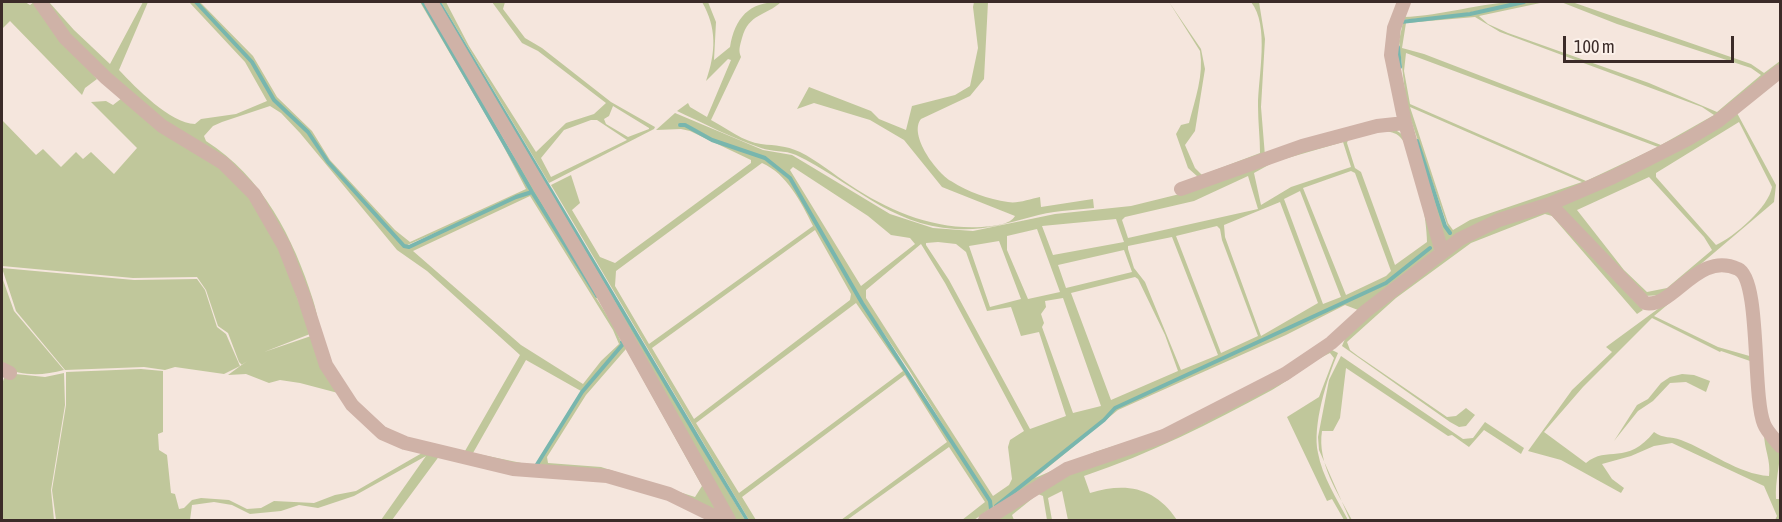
<!DOCTYPE html>
<style>
body{margin:0}
#map{position:relative;width:1782px;height:522px;overflow:hidden;background:#f5e6dd;font-family:"Asap Condensed",sans-serif}
canvas{display:block}
.frame{position:absolute;inset:0;border:3px solid #3b2b28;pointer-events:none}
.scale{position:absolute;left:1563px;top:36px;width:171px;height:27px;box-sizing:border-box;border:3px solid #3b2b28;border-top:0;padding-left:8px;font-size:18px;line-height:21px;white-space:nowrap;color:#3b2b28;-webkit-text-stroke:4px #fcf1ea;paint-order:stroke}
</style>
<div id="map">
<canvas width="1782" height="522"></canvas>
<div class="frame"></div>
<div class="scale">100 m</div>
</div>
<script>
const ctx = document.querySelector('canvas').getContext('2d');
ctx.lineJoin = 'round';
function fill(path, color) { ctx.fillStyle = color; ctx.fill(path, 'evenodd'); }
function trace(path, color, width, dash) { ctx.strokeStyle = color; ctx.lineWidth = width; ctx.lineCap = dash ? 'butt' : 'round'; ctx.setLineDash(dash || []); ctx.stroke(path); }
const green = new Path2D(`
 M2 2H25L30 5 34 2 97 79 85 88 82 95 10 21 2 29Z
 M43 2H49L74 30 110 64 143 2H148L119 70C136 88 170 123 195 124L201 119 236 114 267 101 245 62 189 2H195L251 62 273 101 307 133 327 163 404 247 409 248 516 198 531 193 615 328 622 344 581 391 526 360 473 453 536 466 582 392 624 344 617 328 532 192 501 132 424 2H427L535 191 617 324 696 463 719 510 716 512 672 491 613 475 579 469H525L489 463 402 440 380 428 349 394 327 360 295 264 277 224 253 187 222 158 172 128 144 107 71 36ZM270 106 281 113 300 133 397 250 427 271 520 355 465 451C442 445 411 443 390 430 362 413 336 376 324 345 319 331 318 315 313 300 294 239 262 176 206 141L204 136 213 126 222 122ZM530 196 613 330 619 344 601 361 583 384 521 345 413 251ZM626 349 702 486 695 497 601 467 548 463 547 457 586 395Z
 M197 2H200L253 56 277 97 312 131 330 160 395 230 410 242 526 189 498 136 420 2H422L530 192 405 246 329 162 308 132 275 100 252 61Z
 M441 2H446L469 46 536 152 566 123 594 114 606 103 538 51 522 43 492 2H505L503 9 525 38 542 48 611 102 655 127 654 129 549 183ZM613 106 649 128V129L628 137 606 124 604 119 609 116ZM591 120H597L627 140 551 177 541 158 564 130Z
 M702 2H708L716 22 714 60 730 47C735 17 750 1 781 2 766 16 749 13 742 38 740 46 738 50 741 57L711 120C726 128 744 142 761 144 777 146 784 145 800 152 818 161 833 174 850 185 889 211 934 230 982 227 993 226 1010 225 1015 216L942 187 904 140 870 120 814 103 797 109 809 87 871 111 879 119 906 130 912 106 955 95 970 86 978 48 973 7 974 2H988L984 79 970 96 921 119C908 135 937 173 951 181 968 192 988 199 1008 202 1017 204 1030 199 1040 197L1041 207 1093 199 1094 208C1073 210 1051 211 1031 217 1005 224 982 231 955 229 889 225 851 181 796 155 785 150 772 152 761 148 732 138 705 124 677 111L688 103 690 107 707 117 731 60 728 59 706 81C716 52 717 28 702 2Z
 M1169 2 1201 49 1205 69 1195 131 1185 145 1195 168 1202 175 1260 153C1260 138 1258 122 1258 106 1258 77 1270 25 1251 2H1259L1265 39 1261 107 1265 156 1198 177 1188 168 1176 134 1181 125 1189 123C1195 99 1204 75 1200 51Z
 M1406 2H1409L1403 17C1443 16 1481 2 1520 2L1457 15 1402 20C1377 45 1434 194 1444 226L1450 233 1407 109 1399 41 1403 22 1457 17 1528 2H1545L1479 16 1488 24 1508 33 1649 83 1717 112 1761 75 1751 68 1617 24 1561 2H1572L1751 64 1764 73 1780 61V66L1703 127 1604 177 1492 219 1445 242 1407 120 1394 55 1396 26ZM1475 17 1500 32 1702 107 1714 115 1661 145 1424 54 1402 48 1406 23ZM1406 53 1658 147 1586 181 1410 104 1404 71ZM1410 107 1582 182 1470 220 1453 230 1448 223Z
 M122 98 240 181 276 237 310 334 264 352 311 336 338 393 300 383 280 380 269 383 246 374 228 375 247 361 242 365 239 362 228 333 218 326 206 290 197 277 133 278 2 266V120L36 155 43 149 61 167 76 152 83 159 91 152 114 174 137 148 91 102 106 101 113 105Z
 M675 113 763 150 792 155 890 214 933 228 973 231 1055 214 1131 206 1196 190 1271 159 1377 128C1391 127 1400 130 1409 142L1436 244 1434 251 1330 338 1285 370 1194 419 1144 439 1067 464 1033 483 977 520 1105 420 1115 409 1387 284 1430 248 1386 283 1114 408 1104 419 992 508 990 501 909 370 863 303 790 177 765 158 713 139 686 124 677 125 685 126 712 141 764 159 789 179 861 303 907 371 989 501 990 509 974 520H962L985 502 949 447 847 520H841L947 442 905 375 742 497 756 520H749L551 185 571 175 580 203 572 210 600 257 615 263 751 163V160L690 131 681 129 656 130ZM1383 131C1390 132 1395 132 1400 137 1416 152 1427 220 1427 242L1395 265 1361 172 1355 168 1347 143 1348 140ZM1343 142 1351 167 1291 187 1261 205 1254 173 1274 162ZM762 163C787 174 801 202 813 226L649 344 615 286 616 271ZM793 167 868 216 891 235 910 238 915 244 861 286 790 170ZM1351 171 1355 173 1391 271 1386 276 1346 295 1303 188ZM1248 176 1258 209 1128 238 1122 220 1125 217 1194 201ZM1300 191 1341 297 1323 304 1284 199ZM1280 202 1318 303 1261 336 1225 237 1224 225ZM1116 219 1124 242 1053 255 1042 226ZM1217 226 1220 229 1222 240 1258 336 1221 353 1176 236ZM1037 229 1060 292 1028 299 1007 250V236ZM815 230 851 294 850 300 694 419 652 348ZM1172 237 1218 355 1181 370 1145 282 1134 268 1128 249V246ZM999 241 1021 299 990 307 969 246ZM938 242 956 244 966 252 987 311 1011 307 1021 336 1039 332 1066 416 1030 429 949 280 926 245V243ZM921 244 945 283 1024 431 1010 440 1008 447 1012 479 1009 485 993 496 866 298V290ZM1124 250 1132 272 1066 288 1058 265ZM1135 277 1138 279 1165 335 1178 371 1111 400 1071 293ZM1063 298 1101 406 1073 413 1042 327 1044 323 1041 314 1046 307 1045 301ZM856 303 903 371 739 493 696 423ZM1345 305 1358 310 1325 340 1295 361 1241 392 1158 432 1095 452 1035 478 1118 410 1286 335Z
 M1737 113 1776 185 1774 202 1669 291 1662 295 1645 296 1559 206ZM1739 122 1772 187C1769 207 1734 237 1716 245L1656 177V173ZM1649 177 1704 237 1712 250 1667 288 1647 292 1624 270 1577 210Z
 M542 178 745 520H734Z
 M1548 211 1643 310 1637 314 1552 216 1545 214 1471 243 1396 298 1347 342 1350 350 1358 356 1447 417 1456 416 1466 408 1475 415 1466 426 1459 427 1450 422 1342 346 1347 334 1452 251 1489 229Z
 M2 268 134 280 197 279 205 290 217 327 226 334 240 366 224 374 175 367 165 370 144 367 65 370 16 311Z
 M2 277 14 311 64 370C42 376 22 376 2 367Z
 M1696 281 1654 316 1718 347 1753 357V362L1721 351 1720 352 1652 318 1583 387 1544 432 1586 463C1607 445 1627 466 1654 432 1664 439 1670 436 1681 440 1710 451 1738 474 1769 476 1771 460 1764 449 1764 433L1780 450C1780 467 1775 480 1776 499H1780V520H1775L1777 516 1764 486 1672 443 1654 446 1631 456 1602 464 1612 479 1624 488 1621 493 1561 460 1528 451 1572 390 1612 352 1606 347Z
 M1332 350 1338 353C1327 378 1312 426 1318 453 1322 476 1337 499 1348 520H1344L1332 499 1327 501 1287 417 1319 397 1334 358 1330 353C1310 362 1292 379 1272 390 1211 423 1150 454 1084 476L1090 493C1126 482 1155 487 1177 520H1068L1062 491 1048 498 1052 520H1047L1043 496 1038 494 1012 515 1014 520H992L1072 472 1202 424Z
 M1341 356 1463 439 1473 438 1485 422 1524 448 1521 454 1484 430 1469 447 1452 435 1448 436 1346 368 1340 418 1333 431H1322C1317 463 1338 493 1352 520H1350L1319 450 1318 437 1329 380Z
 M141 369 163 371V432L158 434 159 450 167 455 171 493 175 494 179 509 184 508 192 500 201 498 229 500 247 509 261 508 274 501 314 503 335 495 356 491 422 453 440 455 392 520H381L426 456 354 496 318 508 299 505 281 511 250 514 232 505 214 502 192 505 190 520H56L52 490 66 405V372Z
 M6 373 45 377 64 373 65 405 51 490 54 520H2V384Z
 M1682 374 1694 375 1710 381 1706 392 1686 382 1670 383 1653 401 1638 411 1614 441 1637 405 1648 399 1661 383 1670 377Z`);
const water = new Path2D(`
 M438 2H441L749 520H745L702 449Z`);
const stream = new Path2D(`
 M196 2 252 62 274 100 308 132 328 162 404 246 409 247 516 197 532 192
 M423 2 532 192 597 296
 M1401 22 1470 14 1524 2
 M1398 47 1400 67
 M680 125H685L712 140 765 158 790 178 862 303 990 501 991 509
 M1417 141 1445 226 1450 233
 M536 466 582 392 623 344 622 342
 M996 506 1104 420 1115 408 1386 283 1430 248`);
const street = new Path2D(`
 M40 2 65 38 106 78 162 126 223 163 254 194 284 246 304 297 326 365 352 405 382 433 405 443 513 469 607 476 669 494 722 520
 M431 2 600 289 729 520
 M1404 2 1394 28 1391 55 1405 123 1442 252
 M1181 189 1302 146 1377 126 1405 123
 M1550 204 1645 303C1674 309 1697 250 1738 269 1761 279 1752 395 1764 424 1767 432 1775 439 1780 446
 M2 369 10 373
 M985 520 1067 469 1164 436 1285 374 1331 343 1366 311 1460 239 1499 220 1550 204 1613 177 1688 139 1718 121 1780 71`);
fill(green, '#c0c79b');
fill(water, '#78b6ae');
trace(stream, '#78b6ae', 4);
trace(street, '#cfb2a7', 14);
</script>
